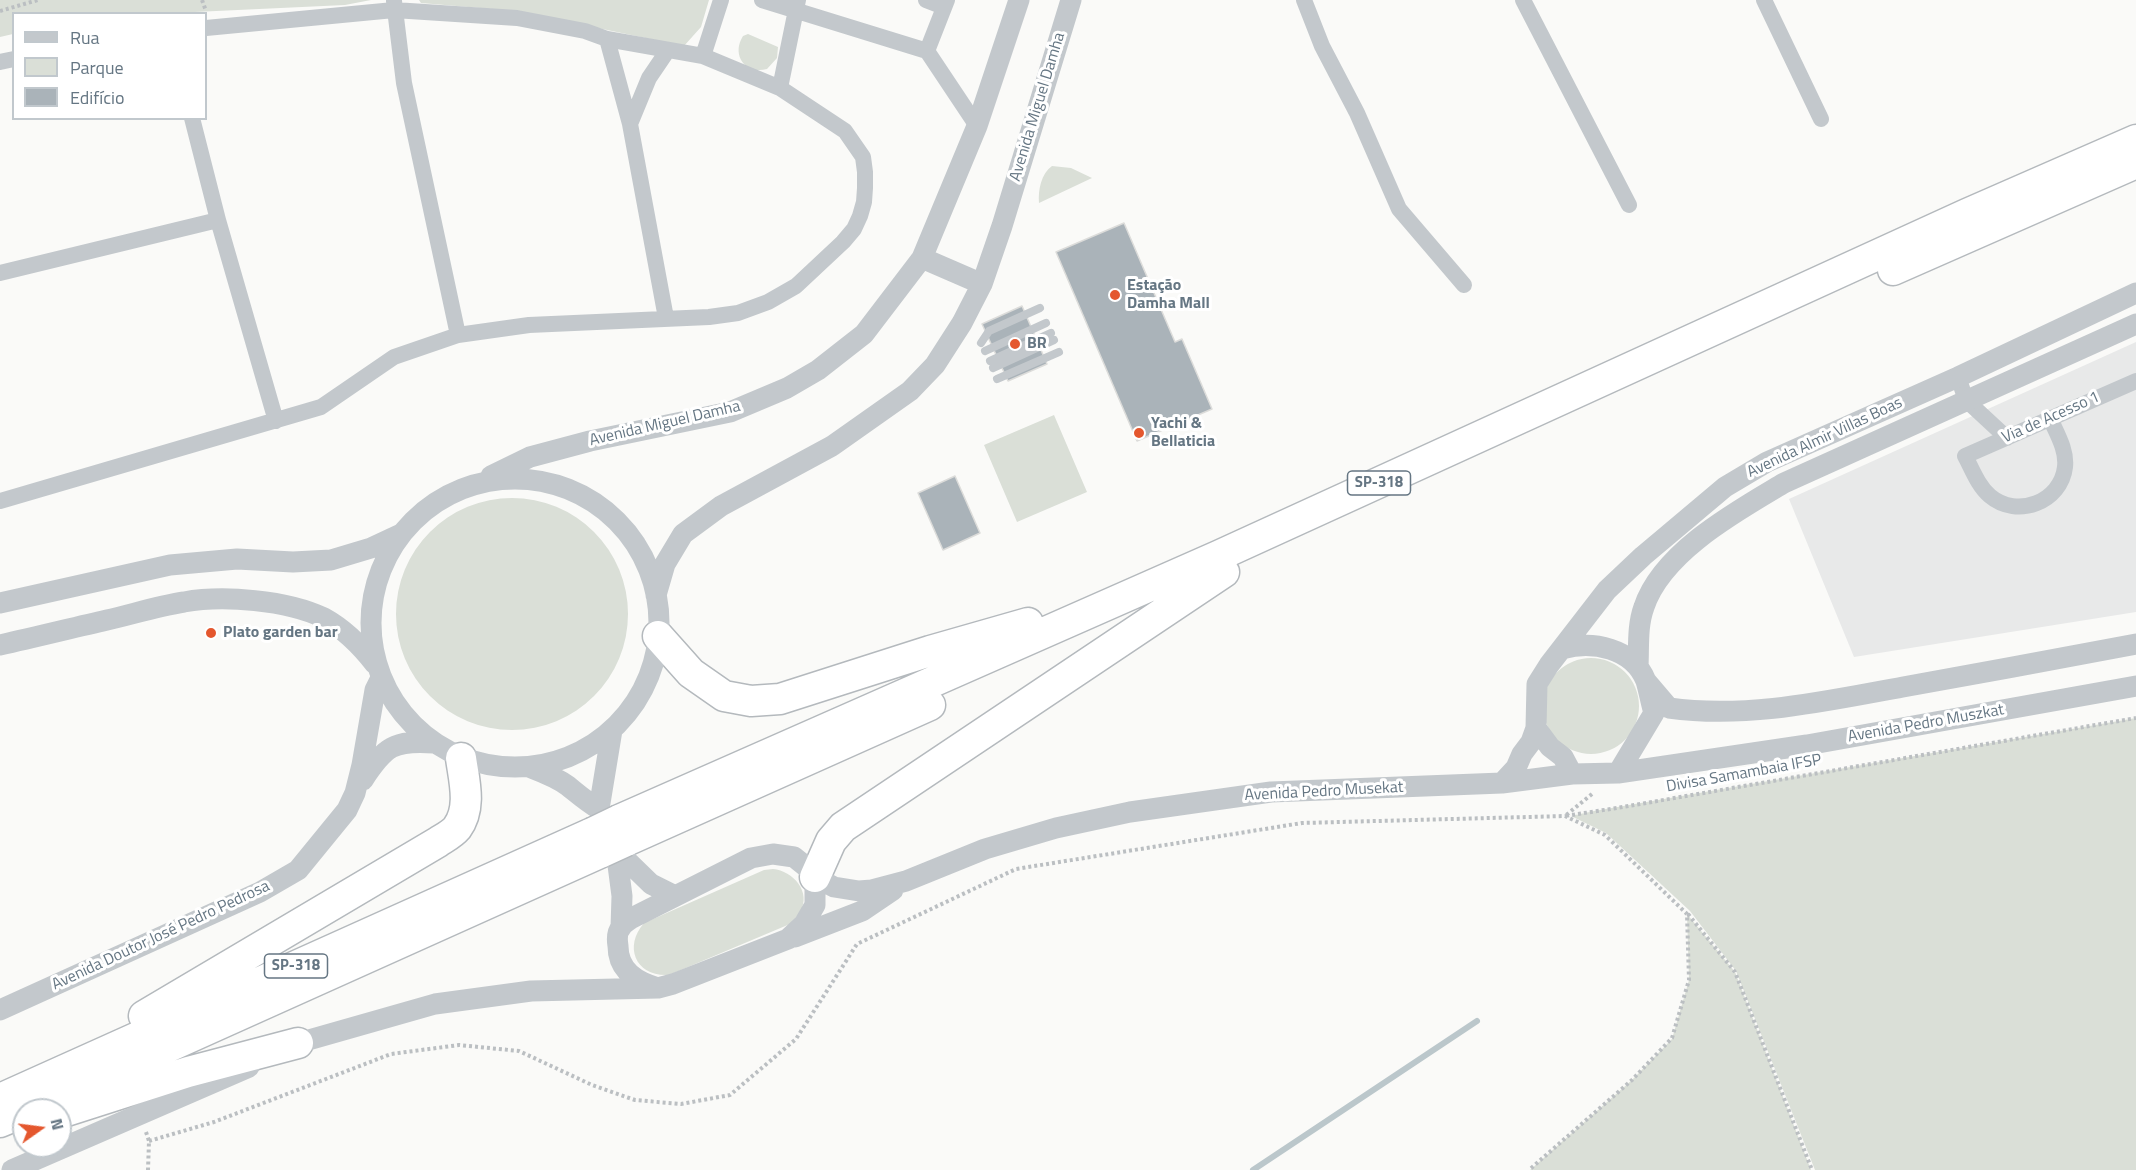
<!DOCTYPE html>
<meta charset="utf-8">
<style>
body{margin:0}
#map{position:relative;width:2136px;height:1170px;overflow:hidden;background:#fafaf8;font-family:"Titillium Web",sans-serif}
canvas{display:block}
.legend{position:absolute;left:12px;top:12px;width:195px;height:108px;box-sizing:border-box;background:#fff;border:2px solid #c1c8cd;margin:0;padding:8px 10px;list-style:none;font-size:18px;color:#657683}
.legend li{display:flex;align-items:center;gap:12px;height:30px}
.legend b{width:30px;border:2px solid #c1c8cd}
.north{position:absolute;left:12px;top:1098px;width:60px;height:60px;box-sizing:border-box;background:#fff;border:2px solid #c1c8cd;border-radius:50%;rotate:76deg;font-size:16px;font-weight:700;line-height:24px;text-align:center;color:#657683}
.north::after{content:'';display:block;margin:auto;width:21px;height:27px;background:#e4572e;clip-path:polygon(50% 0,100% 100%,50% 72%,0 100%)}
</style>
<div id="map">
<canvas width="2136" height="1170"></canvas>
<ul class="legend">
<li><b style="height:8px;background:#c3c8cc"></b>Rua</li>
<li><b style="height:16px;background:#dadfd7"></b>Parque</li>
<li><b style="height:16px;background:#aab3b9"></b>Edifício</li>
</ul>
<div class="north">N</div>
</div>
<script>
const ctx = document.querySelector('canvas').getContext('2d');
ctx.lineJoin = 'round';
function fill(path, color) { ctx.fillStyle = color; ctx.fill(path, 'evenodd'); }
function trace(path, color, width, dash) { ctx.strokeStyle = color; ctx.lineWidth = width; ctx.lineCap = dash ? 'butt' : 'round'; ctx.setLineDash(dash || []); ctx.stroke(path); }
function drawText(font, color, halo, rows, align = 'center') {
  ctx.font = font + ' "Titillium Web",sans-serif'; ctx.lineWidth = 6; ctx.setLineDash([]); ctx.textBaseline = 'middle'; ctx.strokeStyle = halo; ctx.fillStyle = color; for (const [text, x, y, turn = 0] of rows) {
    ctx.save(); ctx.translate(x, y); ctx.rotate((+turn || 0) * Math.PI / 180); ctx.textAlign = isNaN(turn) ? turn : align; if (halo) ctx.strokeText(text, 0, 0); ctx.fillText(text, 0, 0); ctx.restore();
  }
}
const built = new Path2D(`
 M2136 342V612L1854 657 1789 499Z`);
const green = new Path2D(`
 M0 0H371L345 5 152 14H14L13 34 0 37Z
 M419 0H709L701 27 684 46 516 11 421 3Z
 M748 34 778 47 777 58 767 69C745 75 731 55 743 36Z
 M1052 166 1071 168 1092 178 1039 203C1038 190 1041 174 1052 166Z
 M1054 415 1087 492 1017 522 984 445Z
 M396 614a116 116 0 1 1 232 0a116 116 0 1 1-232 0Z
 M1543 706a48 48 0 1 1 96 0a48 48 0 1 1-96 0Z
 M2136 718V1170H1815L1736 971 1690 911 1606 833 1571 816 1590 812 1565 816Z
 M773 869C793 871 812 892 800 912 798 916 793 920 790 924L669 975C636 977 623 947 644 923L764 870Z
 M1687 914 1735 972 1811 1170H1530L1632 1080 1672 1039 1689 980Z`);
const stream = new Path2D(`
 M1253 1170 1477 1021`);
const building = new Path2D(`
 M1124 223 1175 342 1182 339 1212 409 1137 441 1056 252Z
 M1022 306 1047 364 1008 381 982 324Z
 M955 476 980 533 943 550 918 493Z`);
const path = new Path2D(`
 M202 0 206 11
 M0 11 38 0
 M1592 794 1565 816 1617 808 2136 718
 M1688 914 1735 972 1812 1170
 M146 1132 149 1141 148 1170
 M149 1141 214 1122 391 1054 459 1045 519 1051 592 1085 635 1100 681 1104 730 1095 796 1039 857 944 1016 869 1302 823 1565 816 1605 835 1687 914 1689 980 1672 1038 1632 1080 1529 1170`);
const service = new Path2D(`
 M981 343 989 331 1040 308
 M985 351 1046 323
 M990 361 1051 333
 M993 368 1054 340
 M997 379 1059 352`);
const minor = new Path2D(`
 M762 0 927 51
 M926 0 944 7
 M947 0 927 51 977 126
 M1304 0 1322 46 1357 113 1399 209 1464 285
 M1523 0 1629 205
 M1764 0 1821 119
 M394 1 404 83 458 335
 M607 39 630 124 666 318
 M703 56 721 0
 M0 62 14 59
 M780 88 798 0
 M192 118 218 220 276 421
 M630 124 649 78 668 50
 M0 273 218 220
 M1958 377 1966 400 2007 438
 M2050 418C2057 434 2067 450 2065 467 2061 502 2017 519 1990 496 1978 486 1972 469 1965 456L2136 381
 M0 501 321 407 394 357 458 335 529 325 709 317 738 313 768 302 796 286 843 242 854 229 860 216 864 202 865 188V172L863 157 845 131 780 88 703 56 607 39 585 31 517 18 394 10 206 28`);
const tertiary = new Path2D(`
 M922 258 982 284
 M491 476 530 457 590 441 730 412 787 388 818 370 864 334 922 258 977 126 1019 0
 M371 623a144 144 0 1 1 288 0a144 144 0 1 1-288 0Z
 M656 595 665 564 683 534 721 506 832 446 910 391 935 365 962 323 982 284 1002 226 1071 0
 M0 603 170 565 237 559 293 562 331 560 371 548 401 534
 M0 645C36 637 72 628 107 620 133 614 158 606 184 602 223 595 287 600 324 618 344 629 361 646 375 664
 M1562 649C1592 640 1633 648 1646 681 1649 691 1651 703 1654 713L1618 773
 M1638 667C1639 647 1637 626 1644 607 1662 552 1737 511 1784 483L2136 324
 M1646 681 1669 708C1747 719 1826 701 1903 687 1981 673 2058 659 2136 644
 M1536 728 1550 747 1563 757 1572 774
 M612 730 599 809 616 850 622 896 621 928
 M529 767C542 772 556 777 568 786 578 794 587 802 599 809
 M363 780C385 746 394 740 434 743
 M1502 783 1516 768 1522 754 1531 742 1536 728 1537 684 1549 665 1607 590 1643 556 1725 487 1767 462 1958 377 2136 293
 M616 850 651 884 675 896
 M815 877 834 887 859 891 872 890 906 881 985 849 1056 828 1130 812 1271 792 1502 783 1572 774 1618 773 1807 745 2136 686
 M795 937 862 911 893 890
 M0 1010 260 892 298 870 347 810 355 793 362 765 375 690 381 678
 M287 1049 298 1043 435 1004 531 991 658 988 673 984 788 939 804 924 815 905V877L809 869 794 857 773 854 751 858 632 918C629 920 623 924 621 927 617 932 617 940 618 946 618 971 637 982 658 988
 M12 1170 249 1067`);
const motorway = new Path2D(`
 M1893 270 2136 163
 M658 636 691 673 724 696 751 701 780 699 930 651 1028 623
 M619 820 1218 556 1967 214 2136 140
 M626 841 930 705
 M815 877 831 841 843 827 1224 572
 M144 1016 438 842C444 838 452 834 457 828 472 808 464 780 461 758
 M0 1099 592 833
 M28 1110 602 852
 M60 1113 188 1072 298 1043
 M0 1122 24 1112`);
const motorwayBridge = new Path2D(`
 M592 833 619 820
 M602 852 626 841`);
const markers = [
 [1115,295,6,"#e4572e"],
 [1015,344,6,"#e4572e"],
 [1139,433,6,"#e4572e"],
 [211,633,6,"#e4572e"]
];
const shields = [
 [1379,483,63],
 [296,966,63]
];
const shieldNames = [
 ["SP-318",1379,483],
 ["SP-318",296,966]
];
const streetNames = [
 ["Avenida Miguel Damha",1038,107,-73],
 ["Via de Acesso 1",2051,418,-24],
 ["Avenida Miguel Damha",665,424,-13],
 ["Avenida Almir Villas Boas",1825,438,-25],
 ["Avenida Pedro Muszkat",1926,724,-10],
 ["Divisa Samambaia IFSP",1744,774,-10],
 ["Avenida Pedro Musekat",1324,792,-3],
 ["Avenida Doutor José Pedro Pedrosa",161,936,-25]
];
const poiNames = [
 ["Estação",1127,286],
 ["Damha Mall",1127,304],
 ["BR",1027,344],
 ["Yachi &",1151,424],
 ["Bellaticia",1151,442],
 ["Plato garden bar",223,633]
];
fill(built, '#e8e9e9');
fill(green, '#dadfd7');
trace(stream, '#bbc7cb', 6);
fill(building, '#aab3b9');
trace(building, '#dcdcda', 1.5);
trace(motorway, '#b4b9bd', 33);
trace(path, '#bbbfc2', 4, [3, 3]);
trace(service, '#c3c8cc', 8);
trace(minor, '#c3c8cc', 16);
trace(tertiary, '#c3c8cc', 21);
trace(motorway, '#fff', 30);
trace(motorwayBridge, '#b4b9bd', 33, []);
trace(motorwayBridge, '#fff', 30);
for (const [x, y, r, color] of markers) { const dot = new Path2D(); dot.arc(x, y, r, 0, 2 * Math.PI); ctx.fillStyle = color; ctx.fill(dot); trace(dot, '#fff', 2); }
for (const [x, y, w] of shields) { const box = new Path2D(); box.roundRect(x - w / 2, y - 12, w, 24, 4.5); ctx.fillStyle = '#fff'; ctx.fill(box); trace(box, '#657683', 1.5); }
drawText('bold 15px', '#657683', null, shieldNames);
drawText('16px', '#657683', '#fff', streetNames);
drawText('bold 16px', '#657683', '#fff', poiNames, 'left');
</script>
